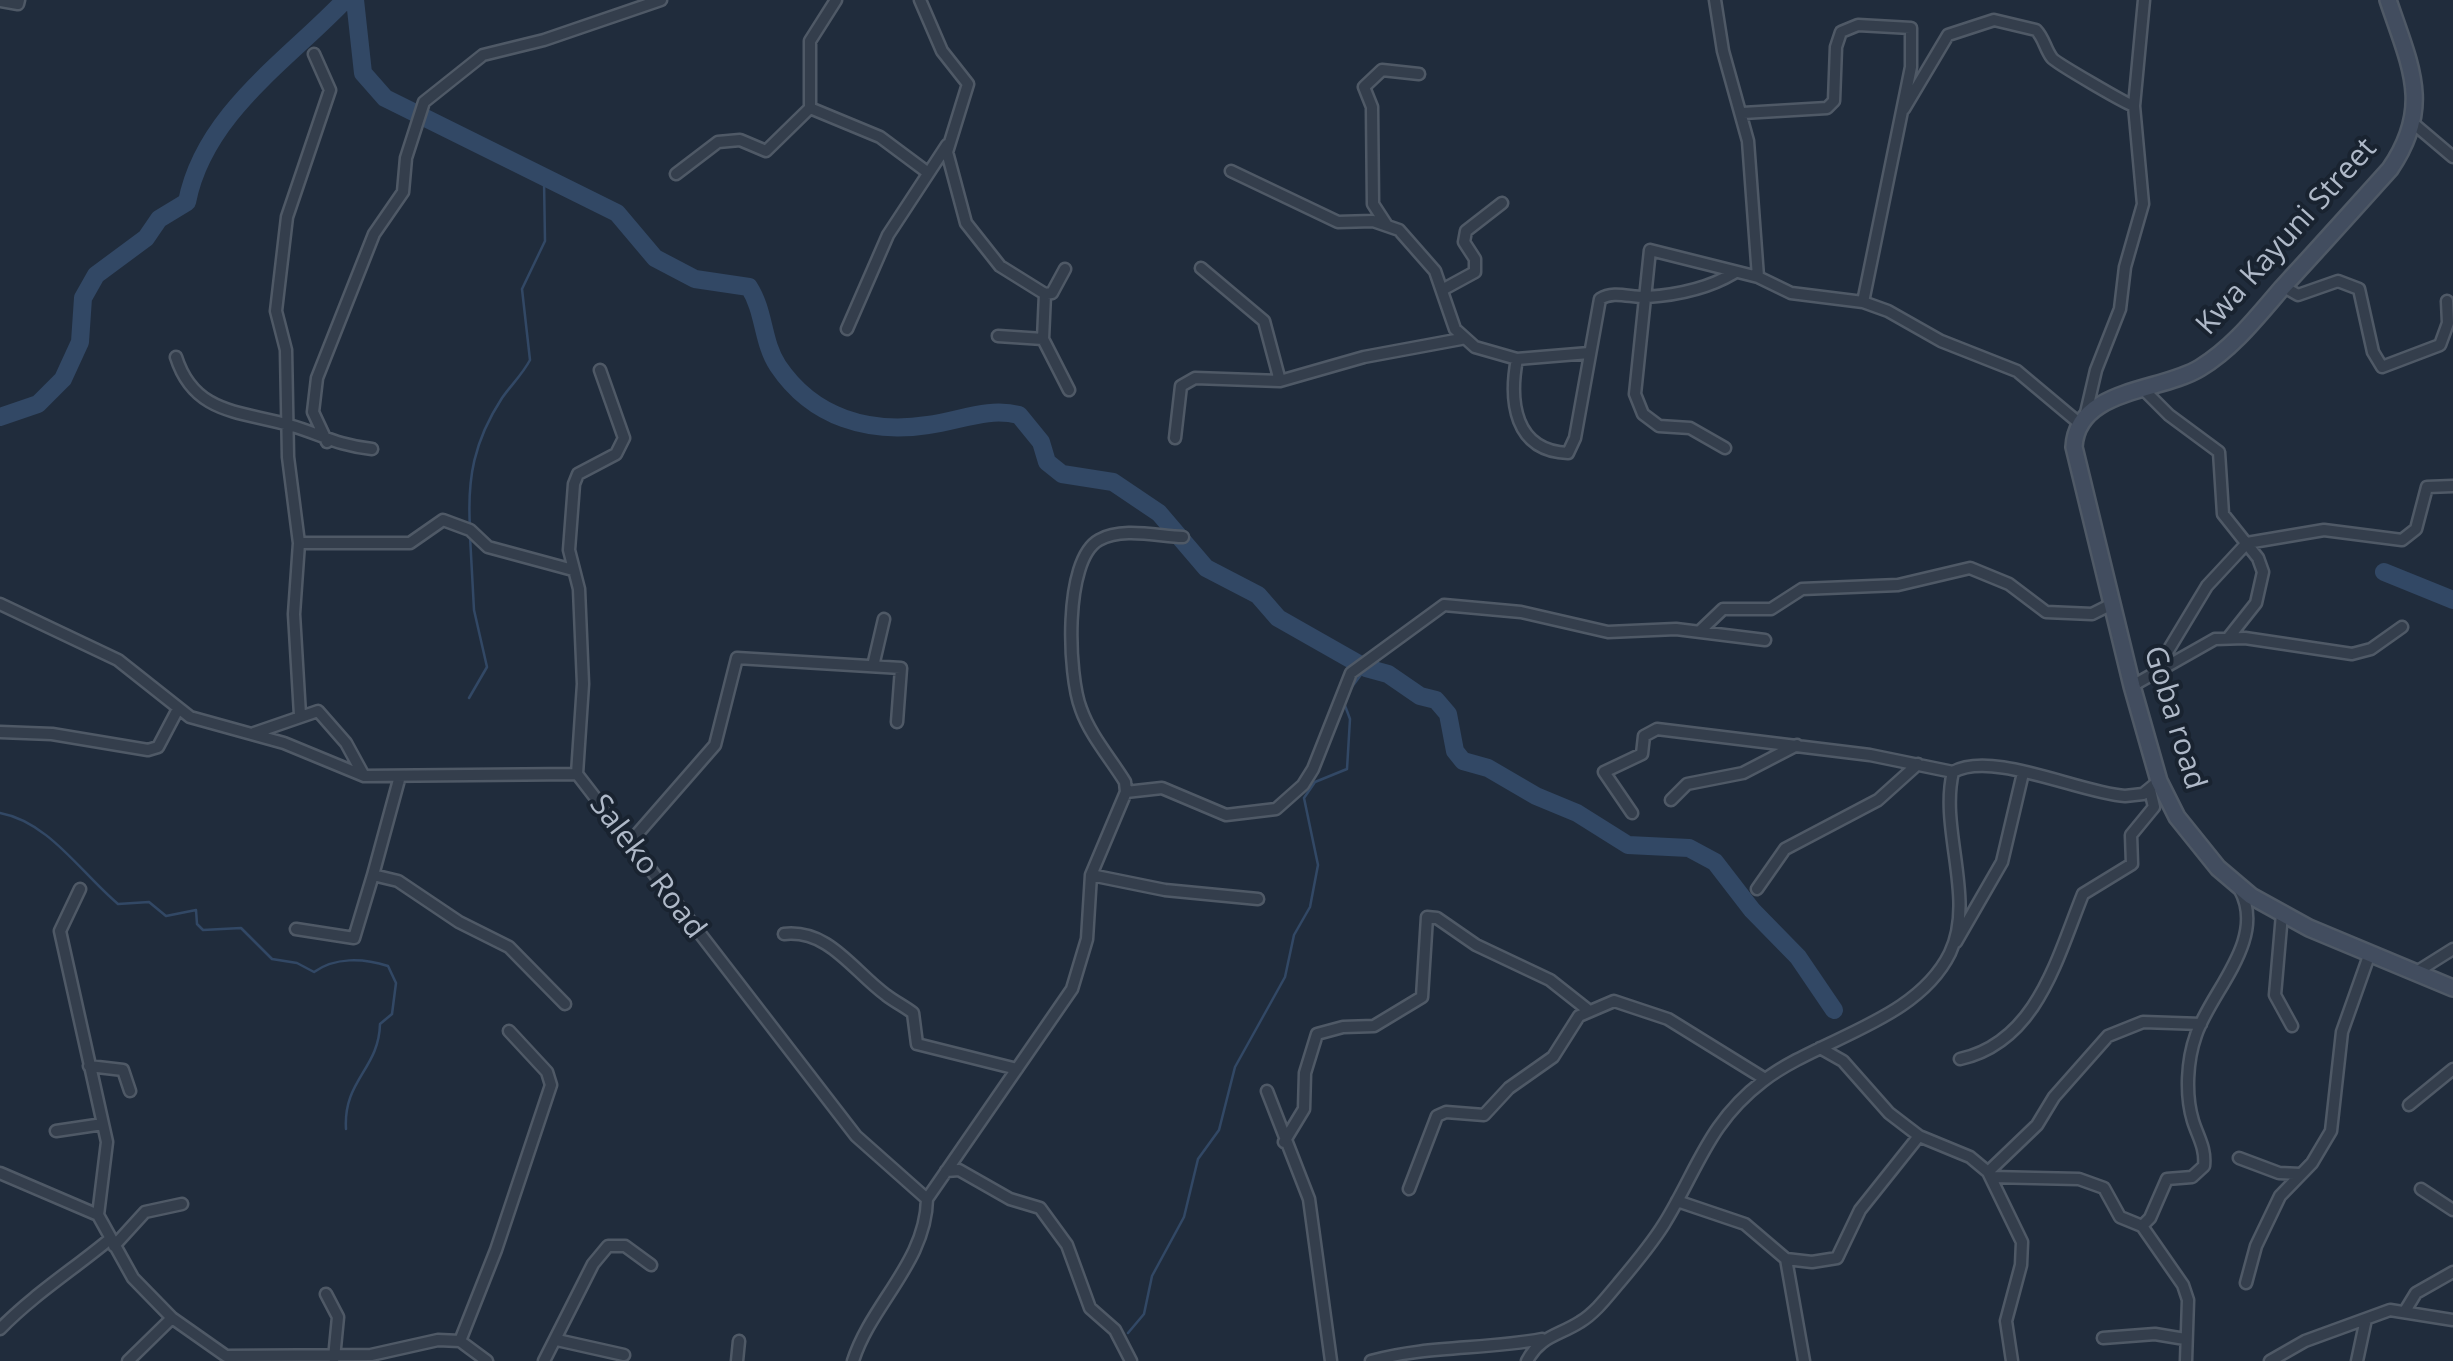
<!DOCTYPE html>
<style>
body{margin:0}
canvas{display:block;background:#202c3c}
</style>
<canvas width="2453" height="1361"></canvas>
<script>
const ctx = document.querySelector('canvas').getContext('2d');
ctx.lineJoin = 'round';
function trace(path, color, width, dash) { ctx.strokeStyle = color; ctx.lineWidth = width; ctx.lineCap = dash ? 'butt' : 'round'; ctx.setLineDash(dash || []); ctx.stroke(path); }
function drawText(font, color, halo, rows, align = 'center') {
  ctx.font = font + ' "Open Sans",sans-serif'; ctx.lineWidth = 8; ctx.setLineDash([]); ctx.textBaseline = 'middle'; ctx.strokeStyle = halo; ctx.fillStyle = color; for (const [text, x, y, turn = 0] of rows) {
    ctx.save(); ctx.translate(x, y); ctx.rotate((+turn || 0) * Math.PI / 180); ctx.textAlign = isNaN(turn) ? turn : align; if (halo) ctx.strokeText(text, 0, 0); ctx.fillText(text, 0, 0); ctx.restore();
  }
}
const stream = new Path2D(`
 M470 528C467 478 474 441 502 398 511 385 522 375 530 360L522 289 545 241 544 180
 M1351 688 1366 668
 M469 698 487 667 474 610 470 536
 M0 813C49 822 81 873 118 904L149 902 166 916 196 910 197 924 203 930 241 928 272 959 297 963 314 972C335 957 363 958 388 966L396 983 392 1014 380 1024C379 1069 343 1080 346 1129
 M1128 1333 1144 1314 1152 1276 1184 1217 1198 1159 1219 1130 1235 1067 1285 977 1294 935 1310 907 1318 865 1304 798 1315 782 1347 769 1350 719 1344 703`);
const river = new Path2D(`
 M355 0 363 73 385 98 617 213 655 258 695 279 749 287C765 312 762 342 778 366 813 418 869 434 928 425 960 421 987 407 1019 415L1041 442 1047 462 1062 474 1113 482 1159 513 1206 568 1258 595 1278 618 1366 668 1388 674 1420 696 1436 700 1448 714 1455 751 1463 761 1488 768 1536 796 1577 813 1628 845 1689 848 1715 862 1752 910 1798 957 1834 1010
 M0 417 38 404 63 379 80 342 83 298 96 275 146 238 159 219 187 202C204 114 288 60 345 0
 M2384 572 2453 600`);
const street = new Path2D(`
 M920 0 942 51 968 84 947 152 966 223 1000 266 1045 294 1052 293 1065 269
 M1715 0 1723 51 1748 141 1758 277 1791 293 1863 302 1888 311 1941 341 2017 371 2079 423
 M0 1 18 4 19 0
 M810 108 880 137 927 172
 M1904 109 1948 35 1994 20 2036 30C2044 38 2045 49 2052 58 2056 63 2128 105 2134 106
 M1743 113 1827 108 1834 101 1836 47 1841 32 1858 25 1911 28V67L1863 302
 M2414 124 2453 157
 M1231 171 1338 222 1373 221 1399 230 1435 271 1455 329 1475 347 1517 359 1589 353
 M676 174 718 142 740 140 766 151 810 108V41L836 0
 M1386 224 1373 204 1372 107 1364 87 1382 70 1419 74
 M1201 268 1264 321 1280 381
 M2284 287 2298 295 2338 281 2359 289 2373 352 2382 367 2440 345 2448 323 2447 301
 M1442 290 1475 272V259L1464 242 1466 231 1502 203
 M1045 294 1043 339 1069 390
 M847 329 888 235 947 145
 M998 336 1043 339
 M176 357C194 414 240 411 289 425 321 434 335 445 372 449
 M1517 359C1509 401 1514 451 1568 453L1575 438 1600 299C1614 290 1631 298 1647 297 1676 295 1709 288 1734 273
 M2144 390 2169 415 2219 452 2223 514 2258 558 2263 572 2256 603 2229 637
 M2086 413 2096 370 2120 309 2125 267 2143 204 2134 106 2144 0
 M1175 438 1181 386 1195 378 1280 381 1364 357 1461 339
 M327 442 313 412 317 378 374 234 403 192 406 158 424 102 483 55 544 40 661 0
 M1725 448 1690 428 1659 426 1643 414 1635 394 1650 250 1758 277
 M299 543H410L443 520 470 530 488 547 573 570
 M0 604 118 660 190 717 284 743 364 776 577 774 856 1136 927 1199C926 1262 871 1304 853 1361
 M1701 630 1723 609H1771L1802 589 1898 585 1970 568 2009 584 2046 612 2092 614 2112 604
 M873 666 884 619
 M2157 669 2207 586 2247 543 2324 530 2402 540 2416 529 2427 487 2453 486
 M2132 686 2215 639 2245 638 2352 654 2371 649 2402 627
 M300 715 294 614 299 543 288 457 286 350 276 311 287 217 330 90 314 54
 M0 732 52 734 148 750 158 747 178 709
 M254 733 318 711 346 743 364 776
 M577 774 583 684 579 589 569 550 574 484 578 474 616 454 624 438 600 370
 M400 776 373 875 398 881 459 922 509 947 565 1004
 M1126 792 1162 788 1226 815 1276 809 1303 785 1313 769 1351 673 1444 605 1521 612 1608 632 1676 629 1765 640
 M1671 800 1687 784 1743 773 1797 745
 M1632 813 1604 772 1642 754 1644 736 1657 729 1870 755 1953 772
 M632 840 715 745 737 658 901 668 897 722
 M1091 875 1165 890 1258 899
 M80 889 60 931 107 1142 98 1215
 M1757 889 1785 849 1878 800 1918 764
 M2282 914 2275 995 2292 1026
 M296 929 354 938 373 875
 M784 934C829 929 853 971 886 995 895 1002 904 1006 913 1013L917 1044 1017 1069
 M1956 942 2002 862 2023 773
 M2418 971 2453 949
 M1820 1048 1843 1061 1889 1113 1919 1136 1970 1157 1988 1172 2022 1242 2021 1265 2006 1321 2012 1361
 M1960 1059C2037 1042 2057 958 2083 894L2132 864 2131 835 2154 807 2150 790
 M89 1066 123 1070 130 1091
 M1267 1091 1309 1199 1331 1361
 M2409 1105 2453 1069
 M56 1131 103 1124
 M1284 1142 1304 1109 1305 1073 1317 1034 1343 1027 1374 1026 1422 997 1427 917 1437 918 1476 945 1550 980 1588 1010
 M2239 1158 2279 1173 2300 1174
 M946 1171 959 1170 1010 1199 1040 1208 1067 1245 1090 1308 1115 1330 1131 1361
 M1988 1172 2037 1125 2054 1097 2108 1036 2143 1022 2201 1024
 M0 1173 98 1215 133 1278 172 1318 226 1356 371 1355 438 1340 460 1341 487 1361
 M1991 1177 2079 1179 2104 1188 2120 1217 2142 1226 2183 1285 2188 1300 2186 1361
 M1409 1189 1437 1116 1446 1112 1484 1115 1509 1088 1553 1057 1579 1016 1614 1001 1668 1019 1765 1079
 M2421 1189 2453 1210
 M927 1199 1072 989 1087 939 1091 875 1126 792 1125 782C1111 759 1090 735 1081 709 1068 676 1063 560 1099 540 1122 527 1157 536 1183 537
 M1677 1201 1745 1224 1786 1259 1804 1361
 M2142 1226 2150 1218 2167 1179 2192 1177 2204 1166C2206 1148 2198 1137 2193 1121 2185 1095 2187 1060 2196 1035 2211 991 2267 940 2240 890
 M114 1246 145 1212 182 1204
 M1786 1259 1812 1262 1837 1258 1860 1210 1919 1136
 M2246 1283 2256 1246 2280 1196 2312 1163 2331 1131 2342 1032 2370 953
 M326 1294 338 1317 334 1358
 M2405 1311 2416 1293 2453 1272
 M0 1329C33 1295 74 1269 110 1239
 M2103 1338 2155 1334 2185 1339
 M557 1340 624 1355
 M460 1341 496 1250 551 1085 547 1072 509 1031
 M128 1361 172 1318
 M544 1361 593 1264 608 1246H625L651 1265
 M737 1361 739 1341
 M1371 1361C1428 1345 1484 1350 1542 1339
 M1527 1361C1540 1336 1558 1336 1580 1322 1595 1313 1607 1297 1618 1284 1634 1265 1651 1245 1664 1224 1698 1169 1708 1123 1763 1081 1819 1038 1916 1022 1950 953 1976 899 1939 829 1953 772 1992 750 2080 793 2125 796L2143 794 2159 781
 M2270 1361 2305 1341 2390 1310 2453 1320
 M2357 1361 2366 1319`);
const secondary = new Path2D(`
 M2388 0C2410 66 2433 106 2390 169 2354 209 2318 249 2282 288 2257 317 2233 348 2200 368 2161 392 2077 388 2074 447L2132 686 2159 781 2177 817 2218 868 2251 896 2309 928 2453 988`);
const streetNames = [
 ["Kwa Kayuni Street",2287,237,-48],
 ["Goba road",2174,718,73],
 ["Saleko Road",647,867,53]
];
trace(stream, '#324865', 2.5);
trace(river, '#324865', 18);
trace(street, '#4f5966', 15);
trace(secondary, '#4f5966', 20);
trace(street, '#343e4c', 10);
trace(secondary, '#424d5f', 15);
drawText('30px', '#afb9c8', '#192330', streetNames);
</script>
